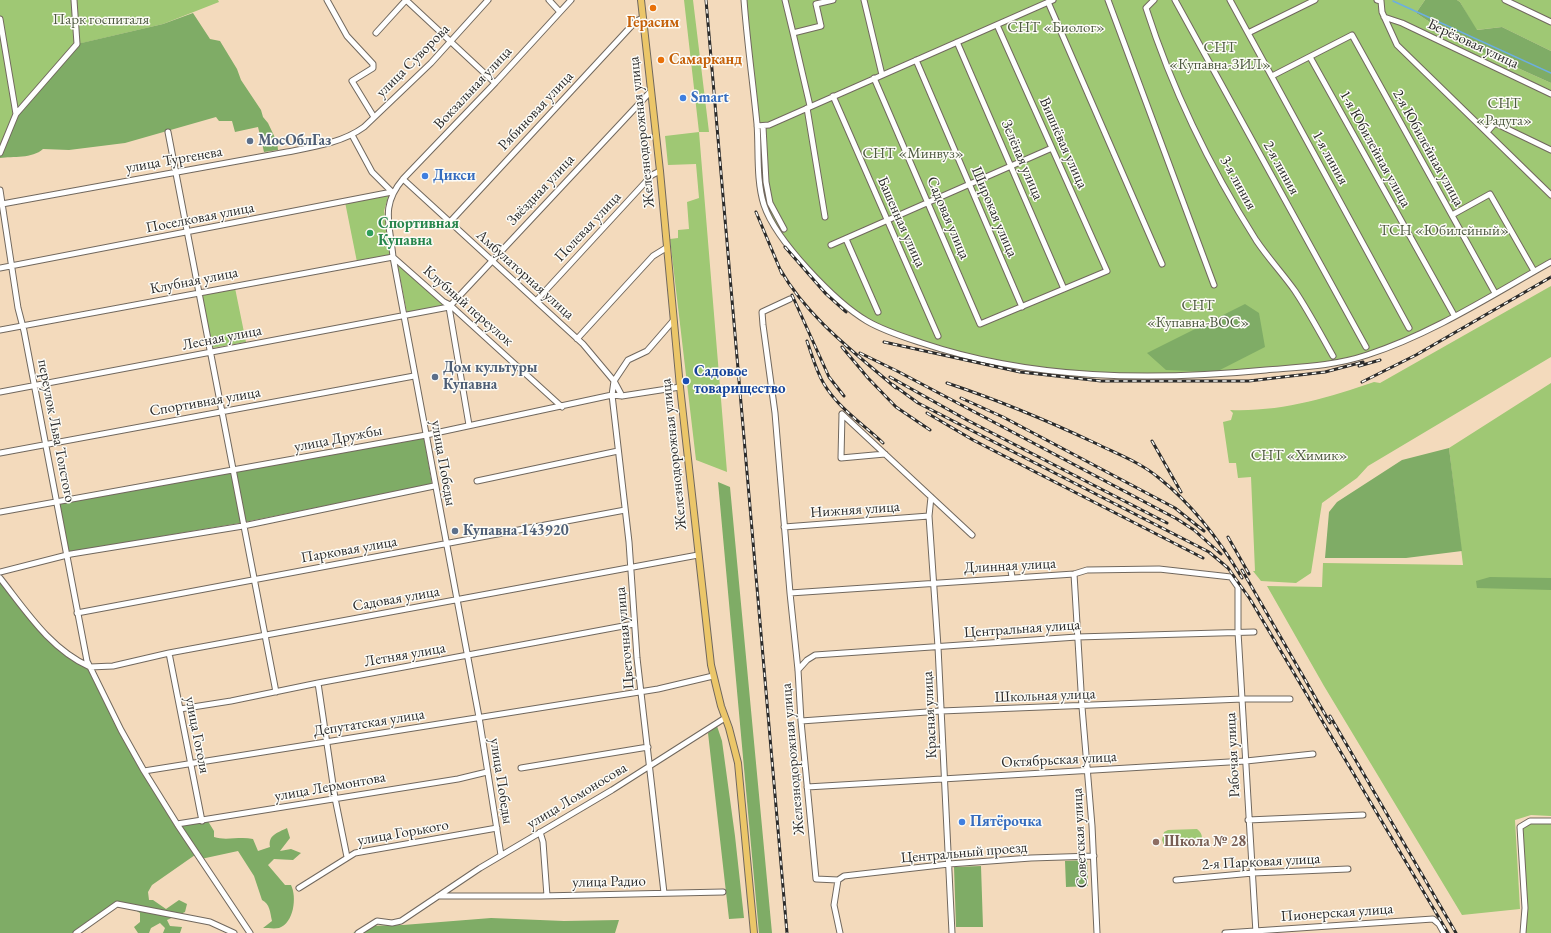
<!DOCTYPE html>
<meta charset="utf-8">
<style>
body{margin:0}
canvas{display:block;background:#f3dabc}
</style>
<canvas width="1551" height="933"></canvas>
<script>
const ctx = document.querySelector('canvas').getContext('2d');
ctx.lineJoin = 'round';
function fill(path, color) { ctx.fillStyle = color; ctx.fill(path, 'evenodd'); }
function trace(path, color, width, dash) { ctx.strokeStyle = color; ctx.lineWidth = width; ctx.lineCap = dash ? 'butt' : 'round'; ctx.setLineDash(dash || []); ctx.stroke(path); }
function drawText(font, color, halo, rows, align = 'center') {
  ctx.font = font + ' "EB Garamond",serif'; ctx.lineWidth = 3; ctx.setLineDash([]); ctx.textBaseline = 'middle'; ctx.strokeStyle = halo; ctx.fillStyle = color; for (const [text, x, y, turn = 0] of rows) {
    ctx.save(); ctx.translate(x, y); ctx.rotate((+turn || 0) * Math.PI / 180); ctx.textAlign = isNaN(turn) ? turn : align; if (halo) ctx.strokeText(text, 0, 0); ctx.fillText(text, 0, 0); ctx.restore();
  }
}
const green = new Path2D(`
 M0 0H218L219 2 163 24 82 43 0 153Z
 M684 0H693L709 132H699L727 472 696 460 670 239 678 238V230L689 229 687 202 699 198 696 164 668 165 665 136 699 132Z
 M744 0H1425L1416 13 1460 42 1551 83V262L1407 340 1337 363 1268 370 1124 376 1042 369 942 349 868 322 845 306 809 270 779 233 764 205Z
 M1457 0H1551V51L1502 27 1476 30 1460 2Z
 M389 194 384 211 392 256 357 262 345 202Z
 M397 262 444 304V305L407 313Z
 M1551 286V357L1368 466 1357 478 1322 503 1311 573 1296 583 1261 581 1253 571H1255L1251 477 1238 478 1236 463H1229L1223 422 1231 420 1233 413 1230 410C1281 412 1327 398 1374 382L1380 383Z
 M235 288 246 342 212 348 202 295Z
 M1551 383V816L1531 815 1515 820 1520 909 1462 915 1324 686 1267 586 1322 587 1323 563 1463 565 1449 448Z
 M1530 821H1551V933H1525L1520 827Z
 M1197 829C1202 833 1203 837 1201 843 1192 848 1174 848 1164 845L1162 840 1164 832 1168 830Z`);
const forest = new Path2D(`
 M1425 0H1457L1460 2 1477 30 1502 27 1551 51V83L1460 42 1416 13Z
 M193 13 210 39 220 41 237 69 241 80 261 110 263 117 268 123 277 142 278 150 264 152 258 127 235 132 232 121H219L216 117 125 143 69 150 43 149C32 159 13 156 0 158V153L16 114 77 44 163 24Z
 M1245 304 1259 313 1265 347 1216 372 1166 370 1147 353Z
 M424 438 432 484 240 523 68 552 59 504Z
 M1449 448 1462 551 1406 558H1325L1329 512 1337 502 1402 460Z
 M718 482 730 487 772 933H759Z
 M1490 577 1551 578V590L1477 588 1476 581Z
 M0 579C27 610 53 649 91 666L113 713 177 821 206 818 214 831V837C226 841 240 836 253 839L258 851 270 847C268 835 277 833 287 828L290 838 280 851 291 849 301 853 293 860 274 859 268 865 285 885H291C297 897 294 923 279 928 275 929 267 928 263 928L272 921C270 912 270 904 262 900L254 876 238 851 201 859 195 855 152 885 148 892 149 900H153L166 909 179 900 187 904 185 912 167 920 170 926 182 927 180 933H163L165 928 160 923 151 928 149 933H138L134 927 140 922V913L120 901 115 903 74 933H0Z
 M717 726 722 741 735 836 744 918 729 919 708 733Z
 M1087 860 1088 886 1066 887 1065 861Z
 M981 866 983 927H956L954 867Z
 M491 918 564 921 619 920 615 933H353L366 926 403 925Z`);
const stream = new Path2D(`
 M1393 1 1551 73`);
const minor = new Path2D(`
 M327 0 347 36 373 64V68L352 81 374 117
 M406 0 495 83
 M549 0 560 12
 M744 0C747 41 753 83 757 124 759 150 756 180 764 205 776 241 835 302 867 321 884 331 904 337 922 343 1032 380 1152 381 1266 370 1300 367 1334 366 1367 355 1432 334 1492 295 1551 262
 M785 0 793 33
 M864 0 882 75
 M1108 0 1214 285
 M1154 0 1146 8C1172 89 1211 169 1256 240 1268 258 1283 274 1295 291 1309 312 1321 335 1333 356
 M1175 0 1366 347
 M1230 0 1409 328
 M1377 0 1381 1 1382 12 1397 45 1551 195
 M1505 0 1551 22
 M1048 2 1162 264
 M1384 17 1402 23 1551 94
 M0 19 16 114
 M376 33 406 0
 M1248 33 1315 0
 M957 42 1064 289
 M1310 57 1454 315
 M916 60 1022 307
 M1272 76 1352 35 1495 293
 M874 78 980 324 1107 271 997 25
 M833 96 938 336
 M810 106 793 33 821 26 816 4 833 0
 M807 108 825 217
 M757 126 769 125 1053 0
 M763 127 766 182 770 203 784 229
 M168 132 276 692
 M1487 132 1495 123 1551 150
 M352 135 372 172 392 192
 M0 153 16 114 77 44 74 0
 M403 179 583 344 614 381 622 396
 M0 190 18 308 24 331 87 661 90 667 113 666 169 653 698 555
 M2 204 287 152C313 147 342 143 364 127L431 63 488 0
 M1452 215 1490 194 1534 271
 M449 223 636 21 643 18
 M846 239 878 312
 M831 245 1052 148
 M0 268 392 192
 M790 299 762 312 763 325 775 413 790 593 798 670 801 721 816 879 838 880
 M536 301 652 175 660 171
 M449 307 651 91
 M449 307 469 425
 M0 330 393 257 444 302 450 305 562 407
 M577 339 653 256 666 248
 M0 392 449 307
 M842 414 972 535
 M842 414 841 458 885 454
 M0 453 414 376
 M477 481 618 451
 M931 497 929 516 938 647 952 933
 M0 512 426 435 612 395 622 396 680 387
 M784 527 929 516
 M1011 571 1012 577
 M0 572 71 554 243 526 434 486
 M1074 574 1082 707 1092 826 1097 933
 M0 578C26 611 50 649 90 667L121 730 144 771 658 689 713 676
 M790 593 1074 574 1087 570 1159 569 1231 577 1238 587V632L1256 933
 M77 613 625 510
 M169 653 202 821
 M798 670 807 660 815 655 1077 637 1254 632
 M318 683 335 798 347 857
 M180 709 231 701 318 683 634 624
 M801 721 941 711 1243 699H1290
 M521 768 648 747
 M144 771 177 824 250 933
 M807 787 1246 761 1313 754
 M1248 820 1363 815
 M177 824 458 779 487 772
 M540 832 543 842 547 896
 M501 855 479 717 393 257C390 224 380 206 403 179L495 83 571 0
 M838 880 844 876 949 864 1031 858 1094 856
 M838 880 834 905 840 933
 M1176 880 1253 873 1348 869
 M299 888 355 853 497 828
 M664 893 637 658 629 542 612 395 614 381 628 360 647 351 673 321
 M438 896H541L723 892
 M76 933 117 904 210 922 234 933
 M358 933 377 921 392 923 401 921 480 868 612 790 725 718
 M1225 933 1433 919 1439 924 1444 933
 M1523 933 1525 908 1520 827 1530 821H1551`);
const major = new Path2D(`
 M641 0 660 171 680 387 711 665 721 706 729 728 738 763 754 933`);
const rail = new Path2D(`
 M706 0 787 933
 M756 212 782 274
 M785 247 826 294 846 312
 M780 269C807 317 854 352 896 388
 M792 295 829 377 844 396
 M807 341C812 355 816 371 824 384 838 408 863 424 883 443
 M884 342 1020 372 1101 381H1249L1325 372 1363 362
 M842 347 868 378 896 407 930 430
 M860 353 899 372 1177 519 1194 530 1221 554
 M1359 366 1380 360
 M890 377 967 420 1167 523
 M1362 382 1416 355 1551 277
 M947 383C998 400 1046 420 1095 443 1117 454 1140 462 1159 478 1193 505 1220 541 1242 578
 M892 384 918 403 1209 552 1228 568 1250 599 1448 933
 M961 398 1003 417 1175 508 1204 531
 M927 413 973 440 1203 558
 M1152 441 1181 492
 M1228 537 1249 574
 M1242 570 1330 723
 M1330 716 1456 933`);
const markers = [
 [653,8,4,"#e8710a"],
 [661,60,4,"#e8710a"],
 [683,98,4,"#3f7fe0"],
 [250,141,4,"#5c6f8a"],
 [425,176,4,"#3f7fe0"],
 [370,233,4,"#2e9e5b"],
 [435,377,4,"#5c6f8a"],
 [686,381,4,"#1a4fb4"],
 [455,531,4,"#5c6f8a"],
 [962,822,4,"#3f7fe0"],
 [1156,842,4,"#8d6e63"]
];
const parkNames = [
 ["Парк госпиталя",101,20],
 ["СНТ «Биолог»",1056,28],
 ["СНТ",1220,48],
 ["«Купавна-ЗИЛ»",1220,65],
 ["СНТ",1504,104],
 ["«Радуга»",1504,121],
 ["СНТ «Минвуз»",913,154],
 ["ТСН «Юбилейный»",1444,231],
 ["СНТ",1198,306],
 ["«Купавна-ВОС»",1198,323],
 ["СНТ «Химик»",1299,456]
];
const foodNames = [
 ["Герасим",653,23],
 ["Самарканд",669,60,"left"]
];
const streetNames = [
 ["Берёзовая улица",1473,44,25],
 ["улица Суворова",413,61,-45],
 ["Вокзальная улица",473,88,-47],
 ["Рябиновая улица",536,111,-47],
 ["Железнодорожная улица",642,132,-96],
 ["Вишнёвая улица",1063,143,66],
 ["2-я Юбилейная улица",1428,148,61],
 ["1-я Юбилейная улица",1375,149,61],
 ["1-я линия",1330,158,61],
 ["улица Тургенева",174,160,-10],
 ["Зелёная улица",1022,160,67],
 ["2-я линия",1281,168,61],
 ["3-я линия",1238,183,61],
 ["Звёздная улица",541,190,-47],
 ["Широкая улица",994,212,67],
 ["Поселковая улица",200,218,-11],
 ["Садовая улица",948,218,67],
 ["Башенная улица",901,222,66],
 ["Полевая улица",588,227,-47],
 ["Амбулаторная улица",525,275,42],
 ["Клубная улица",194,281,-11],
 ["Клубный переулок",468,306,41],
 ["Лесная улица",222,338,-11],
 ["Спортивная улица",205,402,-10],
 ["переулок Льва Толстого",56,431,79],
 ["улица Дружбы",338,439,-11],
 ["Железнодорожная улица",674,454,-96],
 ["улица Победы",443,463,80],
 ["Нижняя улица",855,510,-4],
 ["Парковая улица",349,550,-10],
 ["Длинная улица",1010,566,-3],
 ["Садовая улица",396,599,-10],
 ["Центральная улица",1022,629,-4],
 ["Цветочная улица",625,638,-95],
 ["Летняя улица",405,655,-10],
 ["Школьная улица",1045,696,-2],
 ["Красная улица",930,715,-93],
 ["Депутатская улица",369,723,-9],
 ["улица Гоголя",197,735,79],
 ["Рабочая улица",1233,755,-93],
 ["Железнодорожная улица",793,759,-95],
 ["Октябрьская улица",1059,760,-3],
 ["улица Победы",501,781,81],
 ["улица Лермонтова",330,787,-10],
 ["улица Ломоносова",577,796,-31],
 ["улица Горького",403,833,-10],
 ["Советская улица",1080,838,-93],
 ["Центральный проезд",964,853,-5],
 ["2-я Парковая улица",1261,862,-3],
 ["улица Радио",609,882,-1],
 ["Пионерская улица",1337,913,-4]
];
const shopNames = [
 ["Smart",691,98],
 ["Дикси",433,176],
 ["Пятёрочка",970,822]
];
const serviceNames = [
 ["МосОблГаз",258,141],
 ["Дом культуры",443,368],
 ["Купавна",443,385],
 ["Купавна 143920",463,531]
];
const leisureNames = [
 ["Спортивная",378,224],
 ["Купавна",378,241]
];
const transitNames = [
 ["Садовое",694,372],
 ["товарищество",694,389]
];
const educationNames = [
 ["Школа № 28",1164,842]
];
fill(green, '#9fc874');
fill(forest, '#7fac66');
trace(stream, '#6caee1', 1.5);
trace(minor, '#71685e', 7);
trace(major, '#71685e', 8);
trace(minor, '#fff', 5);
trace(major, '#ebc669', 6);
trace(rail, '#2b2b2b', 3);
trace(rail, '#fdfcf7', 1.5, [4.5]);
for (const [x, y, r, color] of markers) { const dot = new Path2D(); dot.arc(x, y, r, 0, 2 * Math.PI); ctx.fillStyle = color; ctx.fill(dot); trace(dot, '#fdfcf7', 1.5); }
drawText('15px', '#4e5a41', '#fdfcf7', parkNames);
drawText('bold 15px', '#c56008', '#fdfcf7', foodNames);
drawText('15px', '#2b2b2b', '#fdfcf7', streetNames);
drawText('bold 15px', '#366cbe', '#fdfcf7', shopNames, 'left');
drawText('bold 15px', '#4e5e75', '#fdfcf7', serviceNames, 'left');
drawText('bold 15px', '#27864d', '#fdfcf7', leisureNames, 'left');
drawText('bold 15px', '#164399', '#fdfcf7', transitNames, 'left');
drawText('bold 15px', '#785e54', '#fdfcf7', educationNames, 'left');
</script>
